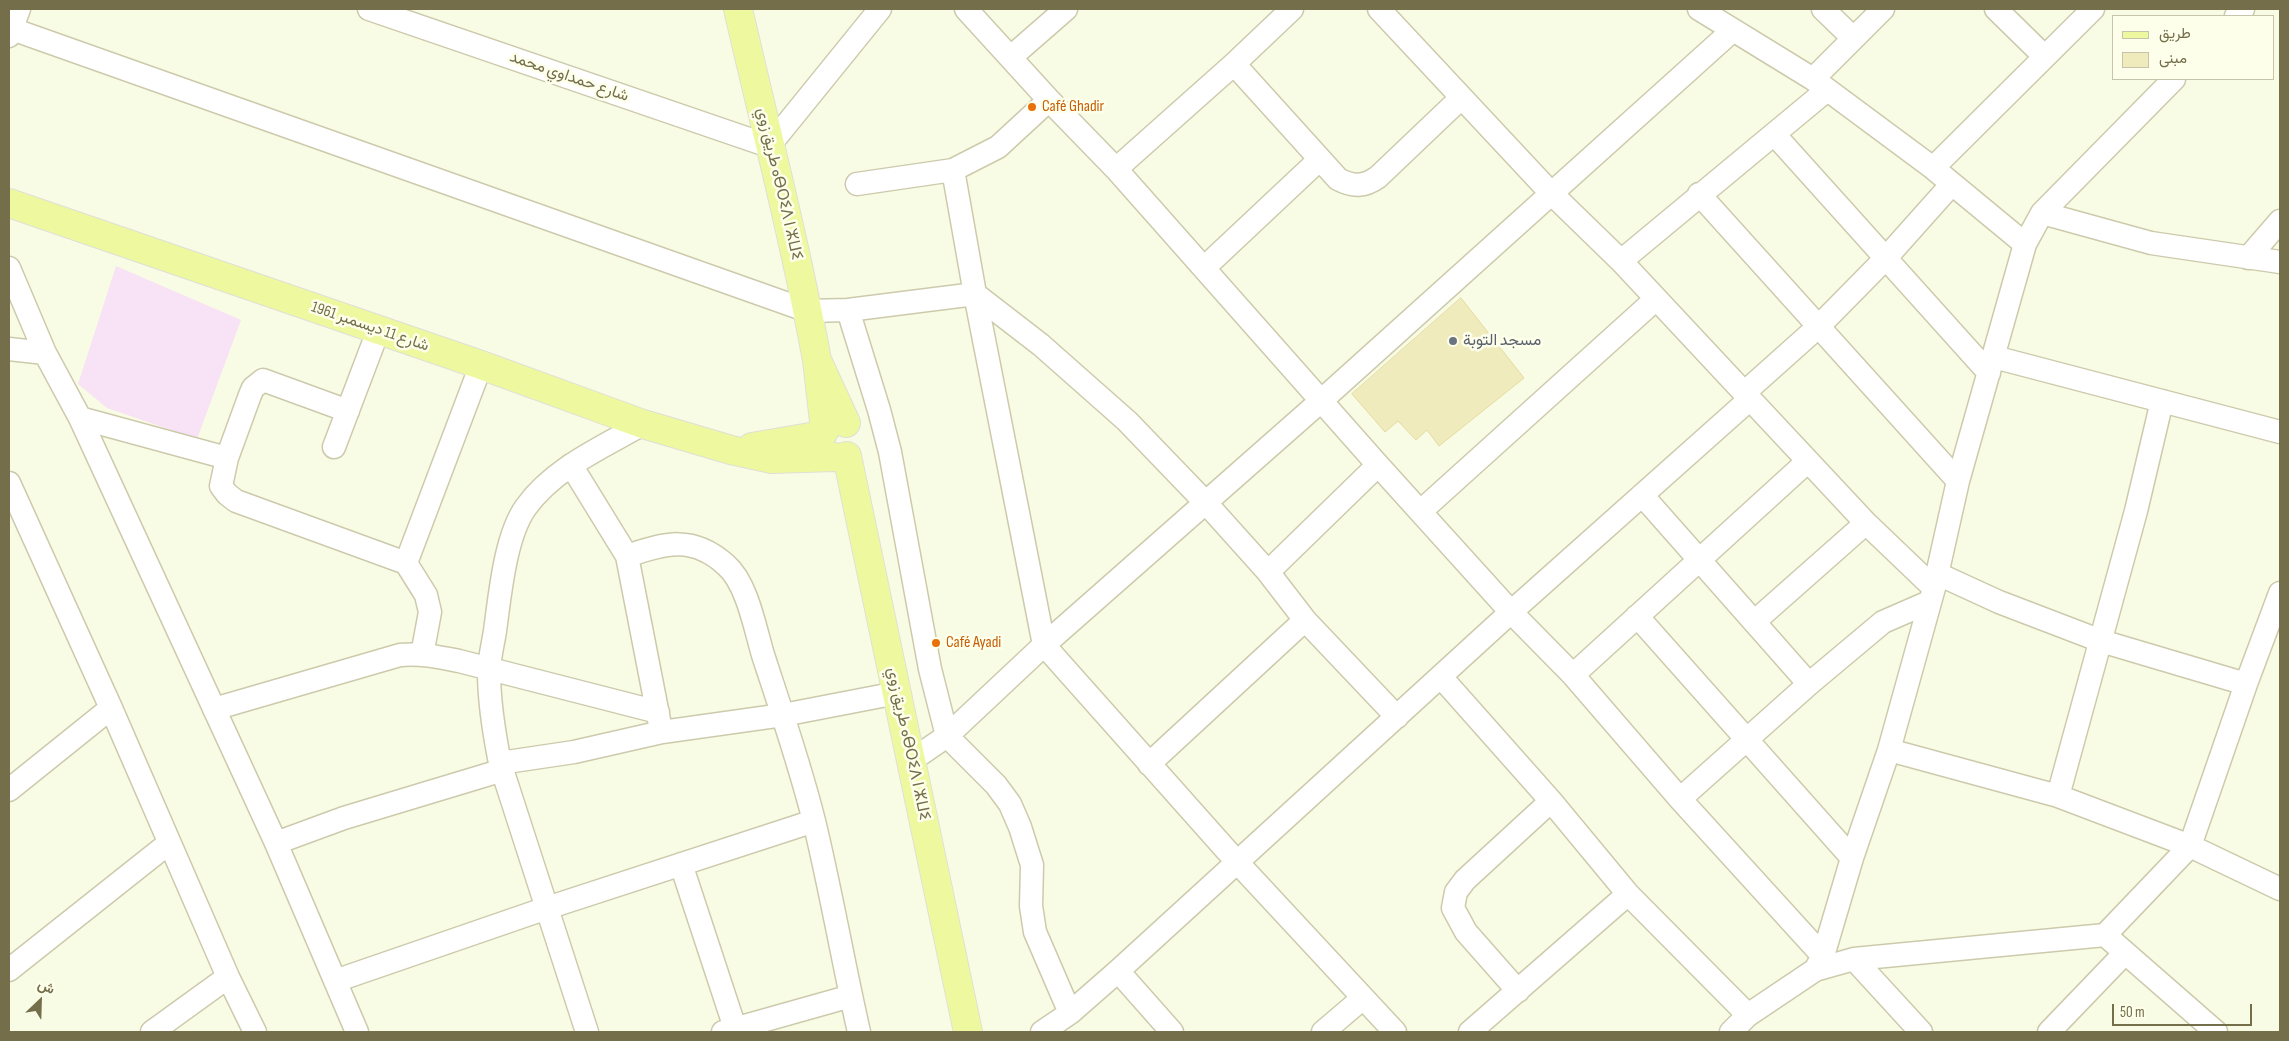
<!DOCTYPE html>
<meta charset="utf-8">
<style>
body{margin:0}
#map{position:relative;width:2289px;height:1041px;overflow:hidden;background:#f9fce5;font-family:"Sofia Sans Condensed",Vazirmatn,sans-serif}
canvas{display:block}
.frame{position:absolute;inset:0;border:10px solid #746e4b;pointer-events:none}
.legend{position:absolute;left:2112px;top:15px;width:162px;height:65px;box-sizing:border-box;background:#fdffeb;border:1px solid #c6c5ab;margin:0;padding:6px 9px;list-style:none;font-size:15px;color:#746e4b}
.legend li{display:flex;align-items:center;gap:10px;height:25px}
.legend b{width:25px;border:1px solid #c6c5ab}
.north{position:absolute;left:15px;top:976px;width:50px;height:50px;-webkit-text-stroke:4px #fdffeb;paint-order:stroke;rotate:24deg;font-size:14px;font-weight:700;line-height:20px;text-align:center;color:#746e4b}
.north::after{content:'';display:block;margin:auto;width:18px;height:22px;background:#746e4b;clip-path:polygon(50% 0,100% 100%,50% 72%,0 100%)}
.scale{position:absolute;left:2112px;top:1004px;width:140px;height:22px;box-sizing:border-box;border:2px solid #746e4b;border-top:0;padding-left:6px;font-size:15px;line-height:18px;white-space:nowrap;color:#746e4b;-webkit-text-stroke:4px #fdffeb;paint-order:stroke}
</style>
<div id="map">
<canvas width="2289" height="1041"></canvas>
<div class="frame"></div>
<ul class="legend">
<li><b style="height:6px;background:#eef99f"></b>طريق</li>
<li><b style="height:14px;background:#f0ebbd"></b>مبنى</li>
</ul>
<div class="north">ش</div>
<div class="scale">50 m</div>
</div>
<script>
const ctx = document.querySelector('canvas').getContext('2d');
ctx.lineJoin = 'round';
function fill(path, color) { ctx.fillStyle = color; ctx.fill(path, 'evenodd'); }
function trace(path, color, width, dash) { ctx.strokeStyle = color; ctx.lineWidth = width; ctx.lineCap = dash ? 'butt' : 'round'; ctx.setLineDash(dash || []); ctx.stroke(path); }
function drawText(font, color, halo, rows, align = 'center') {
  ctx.font = font + ' "Sofia Sans Condensed",Vazirmatn,"Noto Sans Tifinagh",sans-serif'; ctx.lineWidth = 5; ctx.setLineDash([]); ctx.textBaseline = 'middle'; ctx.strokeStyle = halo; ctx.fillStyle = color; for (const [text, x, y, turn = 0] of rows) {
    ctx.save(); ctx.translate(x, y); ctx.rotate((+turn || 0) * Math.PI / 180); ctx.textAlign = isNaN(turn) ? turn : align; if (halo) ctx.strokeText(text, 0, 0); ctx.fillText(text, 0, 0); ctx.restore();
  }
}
const education = new Path2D(`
 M116 266 241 320 197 439 107 408 78 384Z`);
const building = new Path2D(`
 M1461 298 1524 378 1439 446 1427 430 1416 440 1398 421 1385 432 1352 394Z`);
const minor = new Path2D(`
 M369 9 769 146 880 9
 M966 9 1049 100 1116 169 1378 465 1511 612 1573 675 1680 799 1823 956
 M1379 9 1550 192 1621 261 1866 523 1934 588
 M1699 9 1813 79 1933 168 2025 244
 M1823 9 1853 38
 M1996 9 2044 56
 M2236 16 2243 9
 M9 28 808 311 848 310 975 294 1041 345 1127 421 1206 503 1268 572 1305 620 1397 717
 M9 36 19 9
 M1011 57 1066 9
 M1234 64 1338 179C1353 187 1364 187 1378 177L1461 98
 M1813 79 1883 9
 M1774 134 1989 373
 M1933 168 2093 9
 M1116 169 1234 64 1292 9
 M953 170 975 294 1044 645 1237 862 1395 1032
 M857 184 953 170 998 147 1049 100
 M1699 194 1958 481
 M2042 213 2151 243 2280 262
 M2248 258 2280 221
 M1621 261 1827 90
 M9 268 45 353 80 418 276 843 357 1032
 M1204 268 1320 159
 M848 310 879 410 890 452 930 669 947 736 996 785 1010 804 1020 827 1032 865 1031 906 1035 932 1070 1013
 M9 349 45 353
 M1994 357 2280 432
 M1744 393 1819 326 1885 259 1951 185
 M348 411 263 380 253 388 250 395 227 458 221 486 227 494 236 501 406 563 426 595 430 612 422 655
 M80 418 227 458
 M334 447 378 331
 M571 465 627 556 660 725
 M9 483 111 708 228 977 255 1032
 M1642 495 1809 684
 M1421 511 1656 299
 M627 556C666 543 693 535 726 565 747 583 755 628 763 655 781 710 800 765 814 821 831 891 843 962 859 1032
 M406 563 481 365
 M1268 572 1378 465
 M1938 574 1999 602 2101 641 2246 684
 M1637 616 1852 858
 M1754 622 1866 523
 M1573 675 1808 461
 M1441 677 1551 801 1628 894 1748 1015
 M214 709 400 655C420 653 439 657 459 661L658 712
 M1889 750 2058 796 2190 846 2280 889
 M912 760 947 736 1044 645 1322 400 1732 31
 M500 763 574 752 662 732 783 715 897 693
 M1149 764 1305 620
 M9 790 111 708
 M2058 796 2136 511 2162 401
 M1680 799 1809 684 1883 622 1929 602
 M276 843 344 818 503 770
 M681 864 735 1028
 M2105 935 2216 1032
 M1854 959 1921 1032
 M9 970 169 843
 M1815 970 1823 956 1852 858 1889 750 1934 588 1958 481 2025 244 2042 213 2174 79
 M1118 971 1172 1032
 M335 981 547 908 814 821
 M1518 991 1466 932 1453 908 1456 892 1465 880 1551 801
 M152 1032 228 977
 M587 1032 500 763C494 733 489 703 489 672 489 659 493 644 495 631 500 595 505 536 526 507 554 468 603 447 643 424
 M723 1032 851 996
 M1042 1032 1070 1013 1118 971 1511 612 1750 399
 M1323 1032 1363 998
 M1470 1032 1628 894
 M1731 1032 1748 1015 1815 970 1854 959 2105 935 2190 846 2246 684 2280 593
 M2049 1032 2124 954`);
const major = new Path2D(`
 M738 9C765 126 795 242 817 360
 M9 203 481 365 643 424 731 450 772 459 835 457
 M825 430 817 360 846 423
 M752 447 822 435
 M847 456 968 1032`);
const markers = [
 [1032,107,5,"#e8710a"],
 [1453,341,5,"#6b7280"],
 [936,643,5,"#e8710a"]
];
const streetNames = [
 ["شارع حمداوي محمد",569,77,19],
 ["طريق زوي ⴰⴱⵔⵉⴷ ⵏ ⵣⵡⵉ",779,184,77],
 ["شارع 11 ديسمبر 1961",370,327,19],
 ["طريق زوي ⴰⴱⵔⵉⴷ ⵏ ⵣⵡⵉ",908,744,78]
];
const foodNames = [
 ["Café Ghadir",1042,107],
 ["Café Ayadi",946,643]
];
const worshipNames = [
 ["مسجد التوبة",1463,341]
];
fill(education, '#f8e2f5');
fill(building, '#f0ebbd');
trace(building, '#e3da9e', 1);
trace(minor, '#cdcaac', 25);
trace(major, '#e0dfd7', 30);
trace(minor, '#fff', 22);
trace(major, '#eef99f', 28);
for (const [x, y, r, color] of markers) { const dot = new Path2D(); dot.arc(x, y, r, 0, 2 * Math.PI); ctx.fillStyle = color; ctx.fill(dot); trace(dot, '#fdffeb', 2); }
drawText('16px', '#746e4b', '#fdffeb', streetNames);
drawText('16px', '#c56008', '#fdffeb', foodNames, 'left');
drawText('16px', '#5b616d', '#fdffeb', worshipNames, 'left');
</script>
